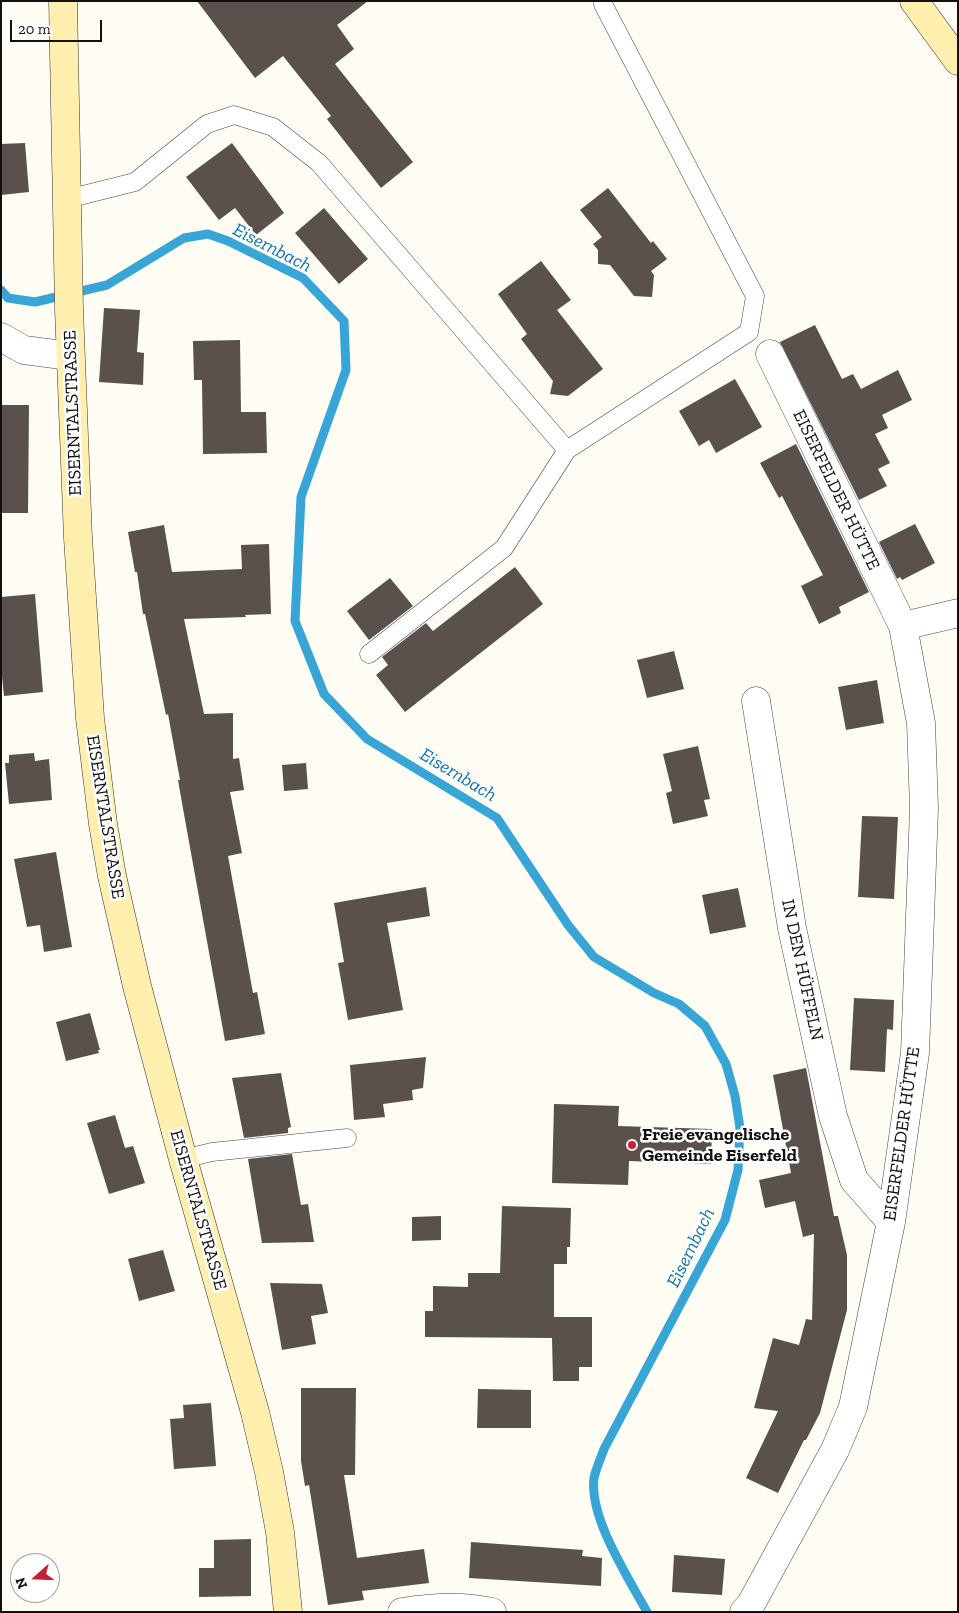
<!DOCTYPE html>
<meta charset="utf-8">
<style>
body{margin:0}
#map{position:relative;width:959px;height:1613px;overflow:hidden;background:#fffcf3;font-family:"Zilla Slab",serif}
canvas{display:block}
.frame{position:absolute;inset:0;border:2px solid #101010;pointer-events:none}
.north{position:absolute;left:10px;top:1553px;width:50px;height:50px;box-sizing:border-box;background:#fff;border:1px solid #9f9f9f;border-radius:50%;rotate:250deg;font-size:14px;font-weight:700;line-height:20px;text-align:center;color:#101010}
.north::after{content:'';display:block;margin:auto;width:18px;height:22px;background:#ca1e36;clip-path:polygon(50% 0,100% 100%,50% 72%,0 100%)}
.scale{position:absolute;left:10px;top:20px;width:92px;height:22px;box-sizing:border-box;border:2px solid #101010;border-top:0;padding-left:6px;font-size:15px;line-height:18px;white-space:nowrap;color:#101010;-webkit-text-stroke:4px #fff;paint-order:stroke}
</style>
<div id="map">
<canvas width="959" height="1613"></canvas>
<div class="frame"></div>
<div class="north">N</div>
<div class="scale">20 m</div>
</div>
<script>
const ctx = document.querySelector('canvas').getContext('2d');
ctx.lineJoin = 'round';
function trace(path, color, width, dash) { ctx.strokeStyle = color; ctx.lineWidth = width; ctx.lineCap = dash ? 'butt' : 'round'; ctx.setLineDash(dash || []); ctx.stroke(path); }
function fill(path, color) { ctx.fillStyle = color; ctx.fill(path, 'evenodd'); }
function drawText(font, color, halo, rows, align = 'center') {
  ctx.font = font + ' "Zilla Slab",serif'; ctx.lineWidth = 5; ctx.setLineDash([]); ctx.textBaseline = 'middle'; ctx.strokeStyle = halo; ctx.fillStyle = color; for (const [text, x, y, turn = 0] of rows) {
    ctx.save(); ctx.translate(x, y); ctx.rotate((+turn || 0) * Math.PI / 180); ctx.textAlign = isNaN(turn) ? turn : align; if (halo) ctx.strokeText(text, 0, 0); ctx.fillText(text, 0, 0); ctx.restore();
  }
}
const stream = new Path2D(`
 M1 290 8 298 35 302 107 285 184 238 208 234 228 241 303 278 344 321 346 370 301 497 295 621 324 694 367 739 497 818 568 925 594 957 654 993 679 1004 705 1026 726 1064 735 1096 740 1128 738 1170 725 1220 604 1449C601 1458 596 1468 594 1478 589 1518 628 1577 647 1612`);
const building = new Path2D(`
 M197 1H368L337 25 354 49 335 64 413 162 381 188 327 119 331 116 283 56 255 78Z
 M25 143 29 192 1 195V144Z
 M232 143 284 213 256 235 235 208 219 220 186 177Z
 M608 188 651 243 653 241 667 259 651 271 654 275 652 297 634 296 610 265 598 264V250L593 244 602 237 580 210Z
 M324 208 368 259 339 284 295 233Z
 M541 261 571 300 557 310 603 369 568 396 550 394 553 381 521 339 527 334 498 294Z
 M104 308 140 310 137 352 144 353 143 385 99 382Z
 M815 325 842 379 853 374 861 389 898 370 912 400 882 415 888 428 875 434 890 463 878 469 887 486 859 500 780 342Z
 M240 340 241 412H266L267 453 203 454 202 380H194L193 341Z
 M735 379 762 427 716 453 709 440 699 446 679 411Z
 M1 405H29L28 513H1Z
 M796 444 869 592 839 607 841 613 819 624 801 586 823 575 782 496 779 498 760 463Z
 M915 524 935 563 902 580 900 577 897 579 879 542Z
 M164 525 172 572 242 569 241 545 269 544 271 614 245 615 246 617 184 619 204 714 233 713V759L239 758 244 790 230 792 242 853 228 856 253 993 257 992 265 1034 225 1041 182 803 178 780H180L168 714 166 715 145 614H143L137 572H135L128 532Z
 M515 567 543 604 405 712 376 675 388 665 382 657 426 623 433 631Z
 M390 578 413 606 369 640 347 611Z
 M35 594 43 692 4 696 1 667V597Z
 M674 651 684 689 647 698 637 660Z
 M877 680 884 723 846 730 838 687Z
 M698 746 710 799 704 800 708 816 673 824 666 793 672 791 663 754Z
 M34 753 35 761 49 759 52 800 9 804 5 763H9V755Z
 M306 763 308 789 284 791 282 765Z
 M862 816 898 817 894 899 858 897Z
 M56 852 72 947 44 952 40 925 27 927 14 859Z
 M426 887 430 916 387 923 403 1010 348 1020 338 963 344 962 334 903Z
 M738 888 746 927 710 934 702 895Z
 M854 998 894 1000 893 1030 887 1029 885 1072 850 1070Z
 M90 1013 100 1050H98L99 1053 66 1061 56 1022Z
 M426 1057 423 1088 412 1090 413 1100 383 1104 385 1117 354 1120 350 1065Z
 M806 1068 834 1216H838L847 1255V1310L820 1413 806 1440H804L778 1493 746 1478 778 1411 754 1408 773 1338 799 1345 806 1319 812 1320 814 1234 803 1237 795 1201 765 1208 759 1180 791 1173 773 1075Z
 M281 1073 291 1127 288 1128V1133L244 1138 232 1078Z
 M554 1104 619 1106 618 1126 712 1129 711 1164 629 1161 628 1185 552 1183Z
 M115 1115 125 1148 133 1146 145 1183 109 1194 87 1123Z
 M292 1154 301 1205 308 1204 314 1242 262 1243 248 1159Z
 M502 1206 571 1208 570 1247H567V1264H554V1317H592V1367H579V1381H553L552 1338 425 1337V1311H433V1286L468 1287V1273H500Z
 M441 1216V1240L412 1241V1217Z
 M163 1250 175 1291 139 1301 128 1259Z
 M270 1283 322 1284 328 1313 311 1316 316 1344 282 1350Z
 M301 1388H356L355 1475H344L357 1558 424 1549 429 1583 362 1591 364 1600 328 1605 309 1485 305 1486 301 1461Z
 M478 1389 531 1390V1428H477Z
 M211 1403 216 1466 174 1469 170 1419 184 1418 183 1405Z
 M251 1539V1596L199 1597V1568H214V1540Z
 M471 1542 583 1550 582 1556 602 1558 601 1586 469 1578Z
 M674 1555 725 1559 722 1595 672 1592Z`);
const lane = new Path2D(`
 M67 199 135 182 207 124 234 115 273 127 319 163 567 450 749 332 755 296 603 4
 M369 654 504 548 567 450
 M183 1159 212 1152 347 1138`);
const street = new Path2D(`
 M1 337 24 350 70 356
 M903 626 958 613
 M756 701 792 928 833 1116 854 1180 891 1222
 M402 1612C432 1607 462 1605 492 1612
 M744 1612 751 1604 835 1450 853 1407 891 1222 915 1053 924 808 921 723 903 626 770 354`);
const secondary = new Path2D(`
 M63 1 69 309 78 538 90 718 103 824 112 876 137 986 183 1159 255 1412 269 1472 280 1532 288 1612
 M914 1 958 61`);
const markers = [
 [632,1145,5,"#ca1e36"]
];
const streetNames = [
 ["EISERNTALSTRASSE",73,413,-92],
 ["EISERFELDER HÜTTE",836,490,64],
 ["EISERNTALSTRASSE",105,817,81],
 ["IN DEN HÜFFELN",802,970,78],
 ["EISERFELDER HÜTTE",902,1134,-82],
 ["EISERNTALSTRASSE",198,1210,74]
];
const poiNames = [
 ["Freie evangelische",642,1135],
 ["Gemeinde Eiserfeld",642,1156]
];
const waterNames = [
 ["Eisernbach",272,248,27],
 ["Eisernbach",458,775,31],
 ["Eisernbach",691,1248,-64]
];
trace(stream, '#37a5d6', 9);
fill(building, '#5a504c');
trace(lane, '#434343', 19);
trace(street, '#434343', 29);
trace(secondary, '#323232', 29);
trace(lane, '#fff', 18);
trace(street, '#fff', 28);
trace(secondary, '#ffefae', 28);
for (const [x, y, r, color] of markers) { const dot = new Path2D(); dot.arc(x, y, r, 0, 2 * Math.PI); ctx.fillStyle = color; ctx.fill(dot); trace(dot, '#fff', 2); }
drawText('18px', '#101010', '#fff', streetNames);
drawText('bold 18px', '#101010', '#fff', poiNames, 'left');
drawText('italic 19px', '#1076ab', '#fff', waterNames);
</script>
